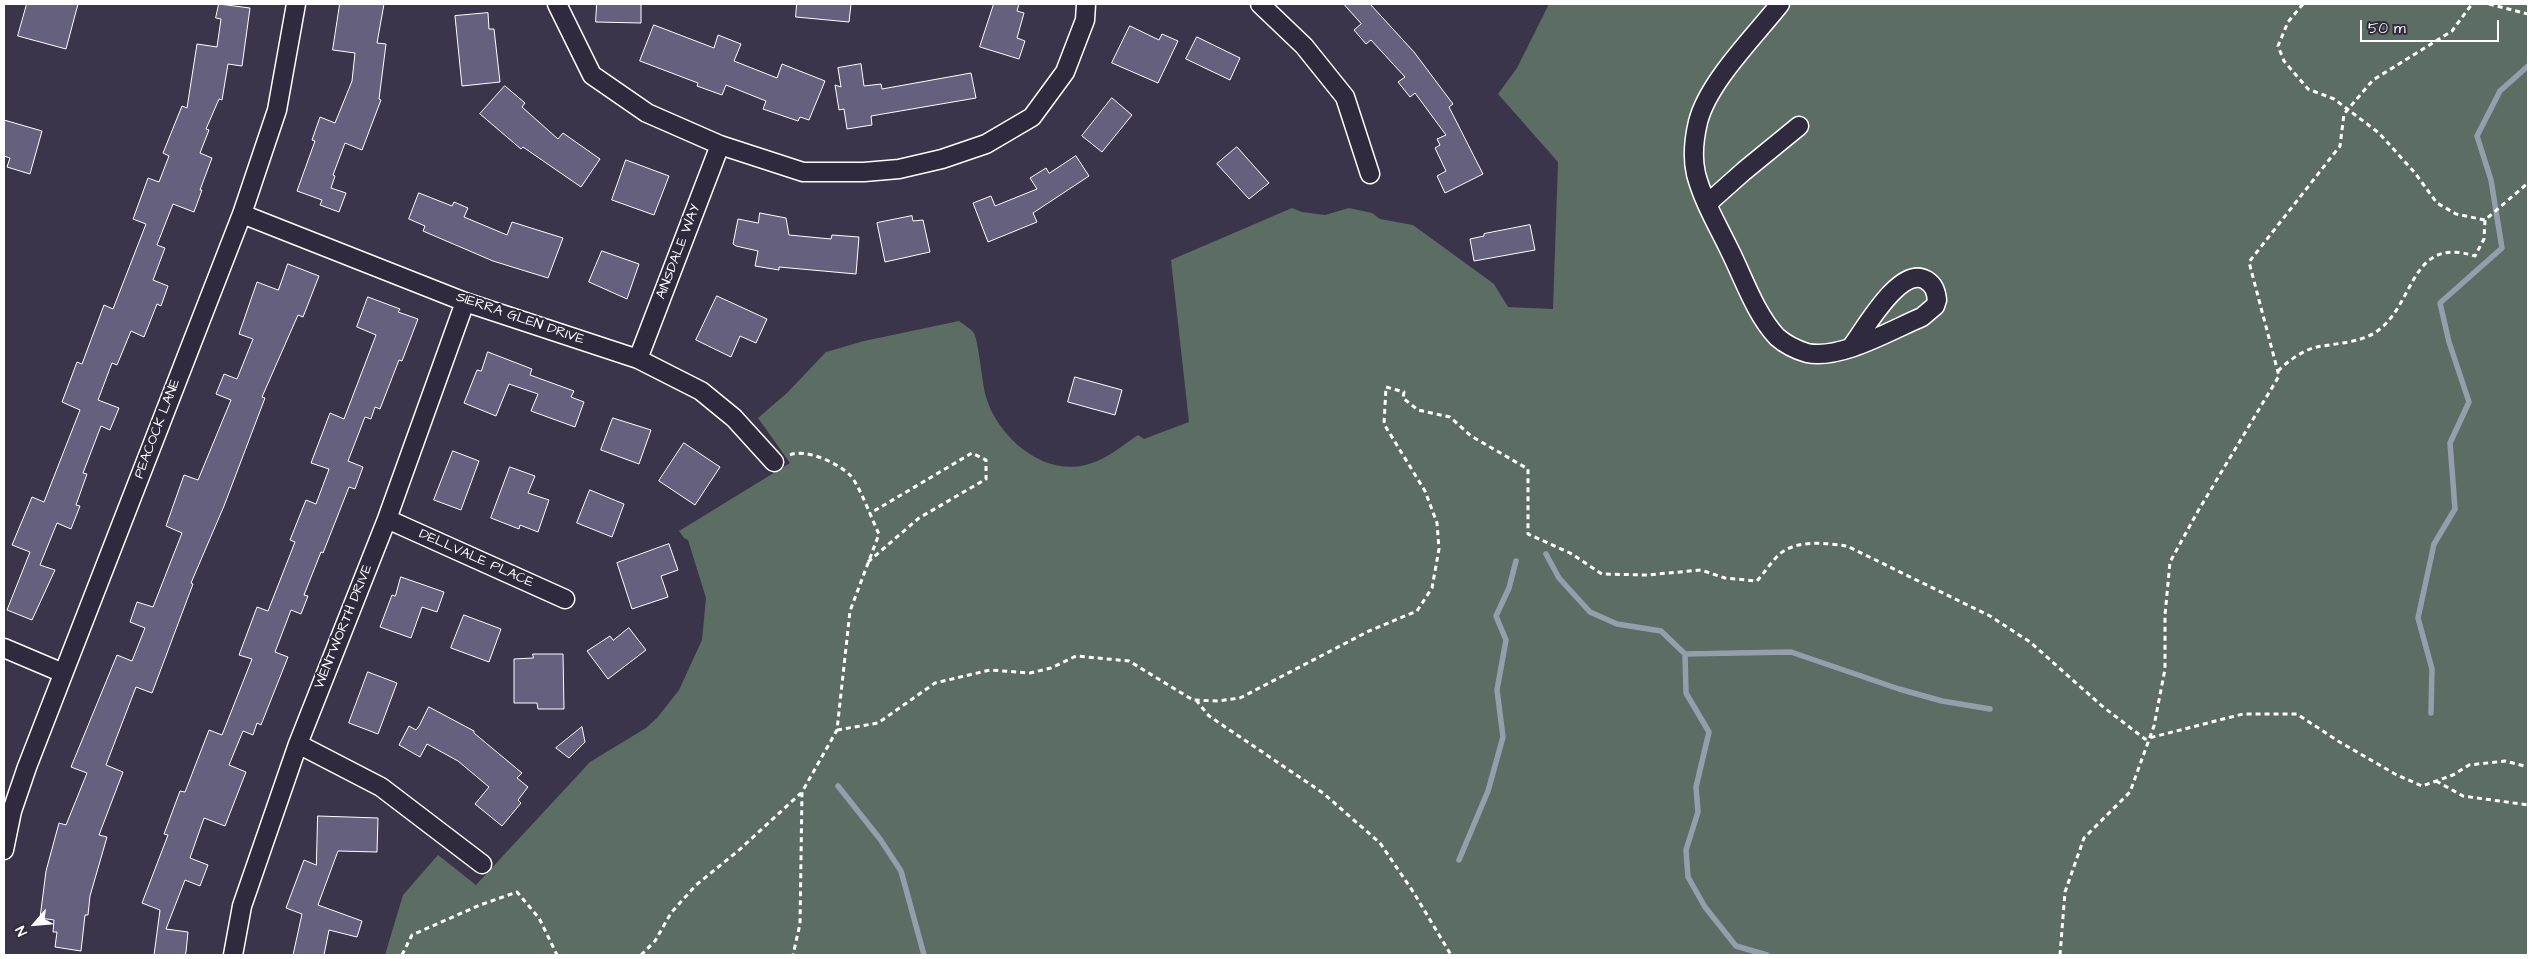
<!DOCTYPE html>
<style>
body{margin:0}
#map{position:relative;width:2532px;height:959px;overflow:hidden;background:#3a354a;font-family:"Architects Daughter",sans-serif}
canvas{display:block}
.frame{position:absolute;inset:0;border:5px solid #fff;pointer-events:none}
.north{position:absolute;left:10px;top:899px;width:50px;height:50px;-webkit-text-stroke:4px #2f2a3d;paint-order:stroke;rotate:243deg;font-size:14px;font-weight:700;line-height:20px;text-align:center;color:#fff}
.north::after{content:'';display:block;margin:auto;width:18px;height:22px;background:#fff;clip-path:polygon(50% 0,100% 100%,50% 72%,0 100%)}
.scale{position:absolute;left:2360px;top:20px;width:139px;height:22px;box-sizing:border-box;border:2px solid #fff;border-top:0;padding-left:6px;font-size:15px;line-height:18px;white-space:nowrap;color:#fff;-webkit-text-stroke:4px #2f2a3d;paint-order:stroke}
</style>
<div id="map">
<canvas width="2532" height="959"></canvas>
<div class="frame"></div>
<div class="north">N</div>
<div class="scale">50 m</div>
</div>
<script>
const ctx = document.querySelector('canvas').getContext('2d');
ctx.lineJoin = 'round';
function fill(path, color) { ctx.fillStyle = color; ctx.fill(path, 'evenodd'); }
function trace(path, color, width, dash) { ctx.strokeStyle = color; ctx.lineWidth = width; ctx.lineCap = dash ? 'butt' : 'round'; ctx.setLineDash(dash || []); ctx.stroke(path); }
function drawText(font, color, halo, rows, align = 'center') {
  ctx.font = font + ' "Architects Daughter",sans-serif'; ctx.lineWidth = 4.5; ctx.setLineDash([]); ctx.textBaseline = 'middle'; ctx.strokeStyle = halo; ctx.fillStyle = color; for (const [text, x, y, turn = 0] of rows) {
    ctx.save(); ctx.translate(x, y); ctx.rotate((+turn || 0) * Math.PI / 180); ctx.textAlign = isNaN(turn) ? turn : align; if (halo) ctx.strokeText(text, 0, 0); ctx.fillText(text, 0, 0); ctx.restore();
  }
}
const green = new Path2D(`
 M1549 4H2528V955H385L403 895 438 855 476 885 590 762 646 728 657 718 679 690 702 640 706 598 688 540 684 538 679 531 790 463 758 418 787 393 826 352 864 341 959 321C963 324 971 329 974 333 979 344 982 383 986 397 998 438 1045 478 1089 464 1107 459 1123 445 1138 435L1144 439 1189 422 1171 260 1292 208 1302 212 1325 215 1349 208 1372 213 1380 219 1413 225 1494 284 1508 307 1553 309 1558 162 1498 94 1517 68Z`);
const stream = new Path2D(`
 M1546 554 1559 578 1590 612 1617 624 1661 631 1685 654 1791 652 1899 689 1942 701 1990 709
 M1685 654 1686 693 1709 732 1696 787 1698 812 1686 850 1688 877 1705 907 1736 946 1767 955
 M2431 713 2432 669 2418 618 2434 544 2455 509 2450 443 2469 402 2449 342 2440 303 2502 248 2491 180 2477 136 2500 91 2528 66
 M838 786 880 839 901 871 924 955
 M1459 860 1488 791 1503 737 1497 690 1506 640 1496 616 1509 588 1516 561`);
const building = new Path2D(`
 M27 4H78L66 49 18 36Z
 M219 4 250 8 242 66 228 64 222 100 219 99 206 129 209 130 200 153 212 158 200 190H202L194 212 173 204 157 245 165 248 153 280 168 286 161 306 157 304 144 337 131 331 117 365 112 363 98 400 119 408 110 430 101 426 83 473 87 474 76 505 80 506 71 529 57 523 40 565 55 570 32 620 7 610 30 552 12 545 32 497 44 502 80 410 62 402 77 362 82 364 104 305 113 309 146 224 133 219 148 178 159 182 169 156 163 153 182 106 187 108 197 44 217 47 221 19 216 18Z
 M340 4H384L377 43 386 44 379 99 381 100 362 150 345 143 333 175 335 176 331 188 346 193 339 212 320 205 322 200 297 191 315 141 312 140 320 117 335 123 352 81 355 53 333 50Z
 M597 4H641V23L596 22Z
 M797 4H851L849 22 796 17Z
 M994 4H1019L1017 11 1024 13 1017 38 1025 41 1019 59 980 47Z
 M1344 4H1370L1414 52 1453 104 1449 107 1483 174 1445 193 1437 176 1446 171 1435 148 1440 145 1437 139 1446 135 1415 93 1410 97 1398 82 1405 77 1371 40 1366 44 1354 30 1361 24Z
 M488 13 489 29H494L500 82 462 86 455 16Z
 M654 25 714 48 718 35 741 44 734 61 777 78 782 64 825 81 809 120 800 117 798 121 763 109 766 101 726 85 722 95 697 86 698 83 640 61Z
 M1130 26 1159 40 1162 34 1178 41 1158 83 1112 63Z
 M1197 37 1240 58 1230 80 1186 59Z
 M861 64 864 86 881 84 882 89 971 73 976 98 871 116 872 125 847 129 844 109 839 110 835 85 841 87 838 68Z
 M505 86 525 103 522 107 558 139 563 133 600 159 581 187 523 147 521 149 480 114Z
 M1112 98 1132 115 1102 152 1082 136Z
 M4 120 42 131 30 174 7 167 10 158 4 156Z
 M1237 147 1269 183 1249 199 1217 164Z
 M1076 156 1089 176 1033 213 1037 222 988 242 973 203 991 196 995 206 1037 189 1030 178 1046 168 1049 173Z
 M626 160 669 176 654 215 612 200Z
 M419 193 452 206 454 202 468 208 464 217 507 235 512 222 563 238 548 278 493 261 423 231 425 226 409 219Z
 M760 213 786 218 789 235 831 239 832 235 859 237 856 274 779 267V270L755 266 758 251 736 246 733 244 738 219 758 223Z
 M912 216 913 221 923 220 930 252 885 262 877 223Z
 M1530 225 1535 250 1474 261 1470 239 1484 236V234Z
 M602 251 639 264 627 299 589 282Z
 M288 264 319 276 303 317 298 315 262 397 265 398 224 506 191 583 193 584 152 693 136 687 106 765 123 772 99 835 107 837 90 896 88 915H85L81 951 55 947 57 932H53L54 920 40 918 46 871 59 823 66 825 87 773 71 767 117 655 132 661 145 628 130 622 137 602 153 607 182 533 166 526 184 475 198 480 231 400 216 394 224 374 237 379 253 339 239 334 257 282 278 290Z
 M717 296 767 319 756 343 740 336 731 357 696 340Z
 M368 297 400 309 398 312 418 319 402 361 399 360 380 409 375 407 371 419 365 417 348 461 363 467 355 489 349 487 323 553 321 552 304 595 308 596 301 614 291 610 275 652 288 657 261 725 257 723 253 735 243 731 229 765 246 772 225 826 204 818 190 858 208 865 200 886 185 880 166 929 188 932 186 952 185 955H154L160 910 142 903 168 835 164 834 180 791 185 792 209 730 222 735 252 659 239 655 257 607 268 611 295 542 290 540 306 500 316 504 329 469 311 463 330 413 344 419 376 335 357 327Z
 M488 352 532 369 530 375 574 391 571 397 584 402 575 427 531 411 538 394 509 384 496 416 464 403 477 370 481 371Z
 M1075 377 1122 390 1115 415 1068 402Z
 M613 418 651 430 639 464 601 450Z
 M684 443 720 467 695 505 659 481Z
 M453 451 479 461 461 510 434 500Z
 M510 467 535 476 528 493 549 500 538 532 520 525 519 529 491 518Z
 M590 490 624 504 612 537 577 523Z
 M669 544 678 570 661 576 668 597 632 609 617 563Z
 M401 577 444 592 437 612 422 607 411 638 380 627 392 595 395 596Z
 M464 615 501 629 489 662 451 648Z
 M629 628 646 650 608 679 587 651 610 636 613 640Z
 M533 654H563L564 709H538L537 703H514V659L533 658Z
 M368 672 397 683 378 734 349 723Z
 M429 707 474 731V733L522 773 517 778 528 787 518 800 521 803 502 826 475 804 489 787 458 761 427 744 420 757 399 745 409 726 416 730 419 726Z
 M582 727 585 742 569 758 556 748Z
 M318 816 378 818 377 852 338 851 318 905 362 921 357 937 329 930 324 955H293L302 914 286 908 304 860 316 865Z`);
const path = new Path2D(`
 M2303 4 2288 22 2278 46 2284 61 2308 89 2334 99 2379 133 2415 173 2437 203 2456 214 2485 220 2528 183
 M2489 4 2528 14
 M2278 371C2288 361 2303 350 2317 347 2337 343 2359 343 2376 332 2416 305 2409 235 2475 256L2484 239 2485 220
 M790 455C805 448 838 463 850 475 859 484 872 520 879 534L850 611 837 730 802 792 800 924 793 955
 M868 562 919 518 986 479V460L972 453 869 514
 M1196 700 1209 716 1323 793 1380 843 1414 893 1451 955
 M837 730 878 723 935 683 990 670 1030 673 1051 668 1076 656 1129 661 1193 700 1218 701 1240 698 1369 631 1417 611 1432 588 1439 549 1437 523 1425 491 1384 424 1386 387 1404 392 1403 398 1418 410 1450 417 1471 436 1528 469V534L1570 553 1602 574 1647 575 1701 570 1725 578 1757 581C1763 574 1768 567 1774 560 1791 538 1823 543 1847 546L1990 616 2030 642 2102 706 2145 739 2243 714H2297L2338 741 2395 774 2422 786 2453 775 2469 765 2505 761 2528 767
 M2436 781 2463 796 2528 805
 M402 955 412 935 480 905 517 892 539 918 557 955
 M641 955 655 941 671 913 696 885 738 851 801 793
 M2060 955 2065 892 2084 838 2130 792 2154 726 2165 669V615L2170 562 2198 511 2279 376 2249 262 2340 146 2344 114 2373 80 2452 31 2472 4`);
const minor = new Path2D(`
 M557 4 592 75 647 113 720 145 803 172H864L899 169 942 159 986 144 1032 117 1065 72 1085 20 1086 4
 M1260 4 1304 46 1345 97 1370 174
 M1780 4C1755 36 1708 82 1698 122 1694 139 1692 157 1696 174 1703 201 1718 226 1730 251 1744 279 1755 313 1777 337 1785 344 1797 350 1807 353 1841 360 1891 330 1922 317L1935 306 1937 300C1936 291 1934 285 1926 280 1900 265 1865 329 1852 346
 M1707 204 1744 171 1799 126
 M242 214 465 302 638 359 701 391 734 418 774 462
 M638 359 720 145
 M387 519 565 599
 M4 648 63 673
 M298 744 381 787 482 864
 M4 850 12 811 27 767 242 214 277 110 296 4
 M233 955 242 906 298 744 387 519 465 302`);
const streetNames = [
 ["AINSDALE WAY",679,252,-69],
 ["SIERRA GLEN DRIVE",520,319,19],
 ["PEACOCK LANE",158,429,-69],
 ["DELLVALE PLACE",476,559,24],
 ["WENTWORTH DRIVE",344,627,-68]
];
fill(green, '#5c6d64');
trace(stream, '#939fad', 5.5);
fill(building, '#65607e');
trace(building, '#fff', 1);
trace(minor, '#fff', 21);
trace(path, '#fff', 3, [5, 4]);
trace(minor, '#2f2a3d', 18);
drawText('14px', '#fff', '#2f2a3d', streetNames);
</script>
